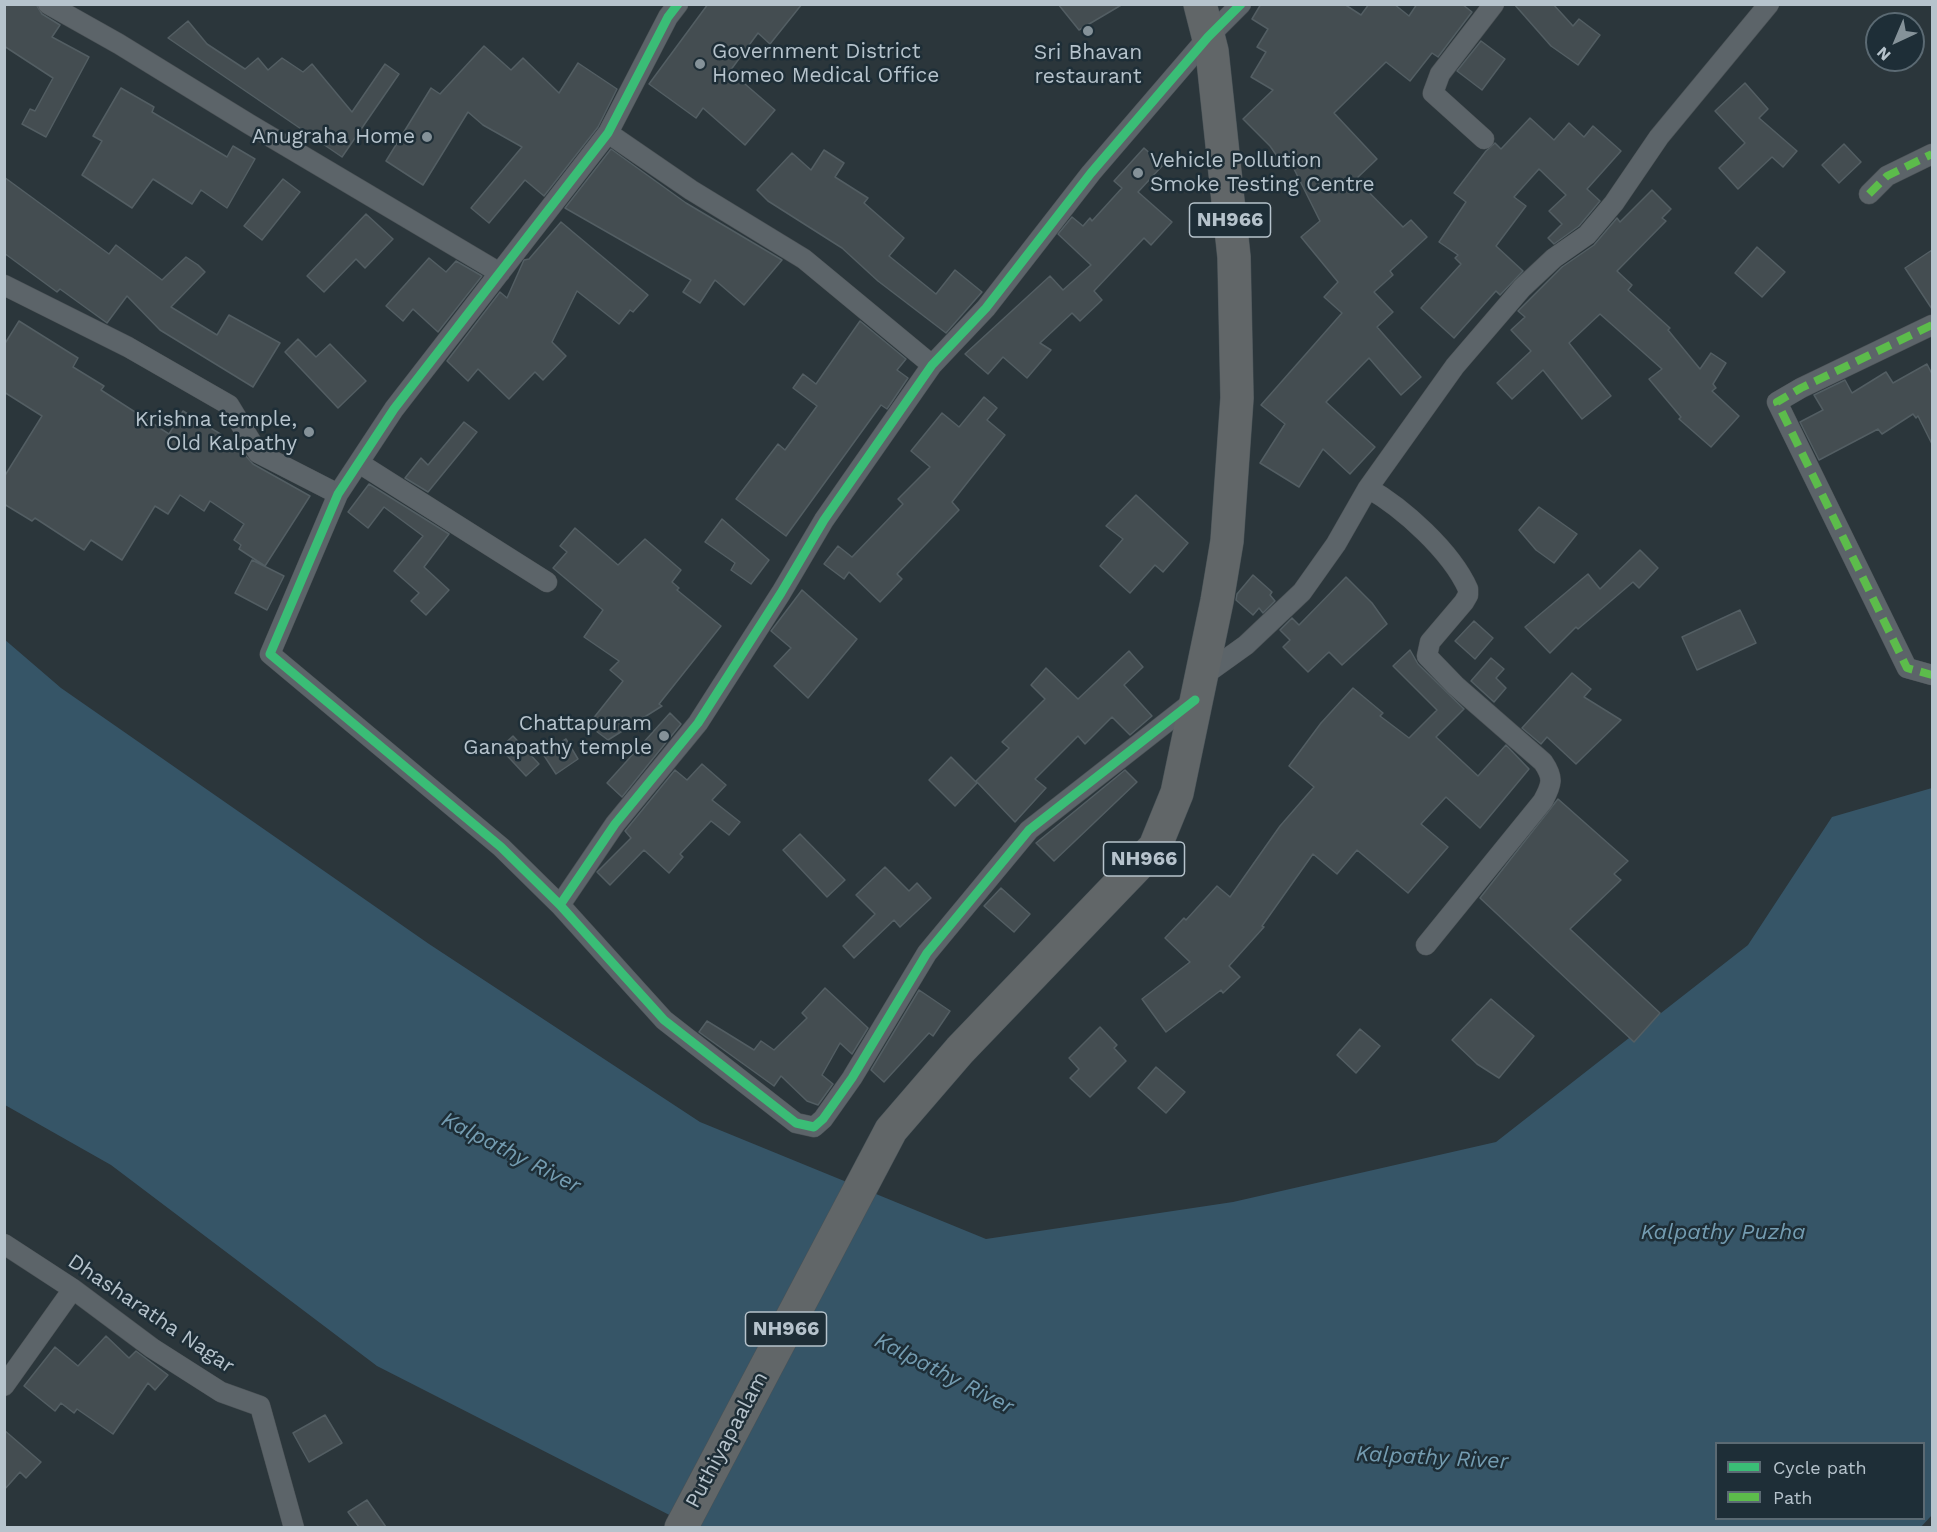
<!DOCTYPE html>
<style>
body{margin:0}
#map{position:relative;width:1937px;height:1532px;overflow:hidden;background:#2b363b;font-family:"Work Sans",sans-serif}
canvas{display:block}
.frame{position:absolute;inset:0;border:6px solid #b6c3cc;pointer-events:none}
.legend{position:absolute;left:1715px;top:1442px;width:210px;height:78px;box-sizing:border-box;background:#1e2e37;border:2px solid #5b6a73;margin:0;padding:8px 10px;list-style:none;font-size:18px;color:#b6c3cc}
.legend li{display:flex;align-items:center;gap:12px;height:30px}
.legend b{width:30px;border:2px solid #5b6a73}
.north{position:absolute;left:1865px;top:12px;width:60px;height:60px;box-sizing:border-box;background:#1e2e37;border:2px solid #5b6a73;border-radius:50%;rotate:224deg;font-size:16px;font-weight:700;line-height:24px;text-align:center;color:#b6c3cc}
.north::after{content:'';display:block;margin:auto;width:21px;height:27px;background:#859299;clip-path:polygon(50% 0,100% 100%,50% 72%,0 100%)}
</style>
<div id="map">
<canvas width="1937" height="1532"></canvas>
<div class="frame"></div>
<ul class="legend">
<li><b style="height:8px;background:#3abd76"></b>Cycle path</li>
<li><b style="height:8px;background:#5cbc4b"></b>Path</li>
</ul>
<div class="north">N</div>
</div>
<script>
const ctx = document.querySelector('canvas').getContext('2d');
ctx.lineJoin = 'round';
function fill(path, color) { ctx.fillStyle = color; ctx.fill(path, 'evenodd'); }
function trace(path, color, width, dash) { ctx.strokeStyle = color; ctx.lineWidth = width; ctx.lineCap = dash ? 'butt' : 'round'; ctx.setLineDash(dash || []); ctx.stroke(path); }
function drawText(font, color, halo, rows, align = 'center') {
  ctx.font = font + ' "Work Sans",sans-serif'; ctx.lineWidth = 5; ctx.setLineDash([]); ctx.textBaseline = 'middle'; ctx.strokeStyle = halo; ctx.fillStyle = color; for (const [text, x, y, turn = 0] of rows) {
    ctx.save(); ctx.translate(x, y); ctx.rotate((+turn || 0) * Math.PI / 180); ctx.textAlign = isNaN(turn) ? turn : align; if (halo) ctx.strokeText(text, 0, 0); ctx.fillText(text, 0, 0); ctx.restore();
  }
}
const water = new Path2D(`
 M4 639 61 688 429 944 700 1122 986 1239 1233 1202 1496 1142 1748 945 1832 817 1932 788V1515L1920 1528 693 1527 377 1366 111 1165 5 1105ZM1716 1444H1924V1518H1716Z`);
const building = new Path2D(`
 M4 4H36L42 14 60 25 52 37 89 57 46 137 22 124 30 109 35 111 53 78 4 46Z
 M708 4H802L770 44 758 33 730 71 775 110 745 145 703 108 696 118 649 84Z
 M1058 4H1123L1079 30Z
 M1261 4H1344L1361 15 1369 4H1394L1409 16 1417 4H1462L1472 12 1438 57 1432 53 1410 81 1386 62 1334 113 1377 159 1356 179 1403 227 1411 220 1427 237 1390 271 1393 275 1374 292 1393 312 1377 327 1421 377 1401 395 1369 358 1326 402 1375 447 1350 474 1323 449 1299 487 1260 463 1285 424 1261 405 1342 313 1324 297 1338 282 1301 237 1320 221 1292 165 1286 169 1270 146 1243 119 1273 90 1251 77 1266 52 1257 47 1268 29 1252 19Z
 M1514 4H1553L1573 26 1579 19 1600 35 1578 65 1551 46Z
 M188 21 207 44 245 69 258 58 268 70 282 58 303 72 312 64 352 112 385 64 399 74 342 157 168 38Z
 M1481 41 1505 59 1482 90 1457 71Z
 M484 46 511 70 523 58 559 93 578 63 617 89 598 127 544 196 525 180 489 223 471 208 522 147 483 125 468 112 423 185 386 161 431 88 440 94Z
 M1745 83 1768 109 1759 118 1797 151 1783 167 1772 157 1738 189 1719 168 1745 143 1715 111Z
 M121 88 154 107 152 112 227 157 233 146 255 159 227 208 201 190 192 204 153 179 132 208 82 175 102 141 93 136Z
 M1530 118 1554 140 1569 123 1584 137 1593 126 1621 151 1587 189 1600 201 1579 226 1554 244 1548 238 1562 224 1549 211 1566 195 1539 169 1514 197 1526 206 1496 246 1523 271 1500 295 1496 291 1454 338 1421 308 1461 264 1455 258 1458 255 1439 242 1466 202 1454 193 1486 151 1495 143 1501 149Z
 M1844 144 1861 162 1839 183 1822 165Z
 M1144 148 1163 165 1138 192 1172 222 1151 245 1144 238 1094 291 1102 300 1080 321 1072 313 1040 343 1051 350 1027 378 1003 357 988 374 965 354 1050 276 1063 290 1091 265 1058 234 1072 217 1083 226 1090 218 1092 221 1122 188 1114 181Z
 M611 149 686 203 782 260 744 305 715 280 700 303 683 292 691 280 565 208Z
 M824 150 844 163 835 177 868 198 864 203 904 238 889 256 936 294 955 270 982 292 946 333 878 281 842 248 768 201 757 190 792 153 811 170Z
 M4 177 109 254 116 245 162 280 186 257 198 265 205 272 171 307 217 335 229 315 280 343 253 387 160 330 127 296 107 323 60 289 57 292 4 253Z
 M283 179 300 192 262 240 244 226Z
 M1652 190 1671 209 1662 218 1666 221 1617 271 1632 285 1628 290 1670 328 1668 330 1700 369 1711 353 1726 363 1713 384 1716 388 1712 391 1739 416 1711 447 1679 419 1681 417 1649 379 1662 369 1600 314 1569 343 1611 396 1582 419 1543 370 1512 399 1497 383 1531 351 1511 330 1525 317 1518 311 1562 267 1594 245 1617 218 1620 222Z
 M366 214 393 239 365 268 356 259 324 292 307 276Z
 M561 222 648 295 633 312 630 310 619 324 577 291 552 342 566 356 543 380 535 372 509 399 478 369 468 381 447 361 500 292 507 298 524 260 529 259Z
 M1757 247 1785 272 1762 297 1735 273Z
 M1932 250V309L1905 268Z
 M429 258 446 272 456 261 482 276 438 332 413 309 403 321 386 306Z
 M19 321 78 358 73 367 104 386 101 390 169 434 183 411 222 435 220 438 245 455 253 464 310 496 265 566 239 549 241 545 234 540 244 524 210 501 204 511 180 495 168 514 155 506 122 560 91 540 84 550 35 518 32 521 4 504V477L42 416 4 392V345Z
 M860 321 906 359 897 370 908 378 887 409 881 405 786 536 736 499 778 444 785 450 817 406 793 388 803 374 816 384Z
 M298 339 316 357 330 344 366 381 338 408 285 352Z
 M1927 364 1932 374V444L1918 416 1916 418 1913 414 1882 434 1878 429 1819 460 1800 422 1823 410 1814 395 1845 380 1852 393 1886 372 1893 383Z
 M984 397 997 408 987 420 1005 435 952 502 959 510 897 574 902 579 880 602 849 572 844 579 824 564 838 546 852 557 903 504 898 499 930 467 911 451 942 413 959 427Z
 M464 422 477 432 428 492 405 478 421 458 428 465Z
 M369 484 449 534 424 567 449 590 426 615 411 601 419 593 394 571 423 536 384 507 368 528 348 512Z
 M1136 495 1188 543 1163 572 1155 565 1130 593 1100 566 1123 539 1106 526Z
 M1539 507 1577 534 1554 563 1536 550 1519 530Z
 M722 519 769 560 751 584 731 570 735 563 705 542Z
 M575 528 618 565 645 539 681 570 672 582 679 588 677 590 721 626 659 704 662 706 608 740 588 725 623 681 610 670 619 661 584 637 603 610 553 568 567 552 560 546Z
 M1640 550 1658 568 1639 588 1633 582 1578 629 1576 627 1550 653 1525 627 1588 574 1600 589Z
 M252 560 284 576 267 610 235 593Z
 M1253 575 1272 592 1270 595 1275 601 1263 613 1259 608 1253 615 1236 600 1237 594Z
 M1346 577 1372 603 1387 624 1342 665 1329 652 1308 672 1283 647 1290 640 1280 630 1292 618 1299 625Z
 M802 590 857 639 808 698 774 666 791 648 771 631Z
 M1740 610 1756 643 1697 670 1682 637Z
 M1474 621 1493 638 1475 659 1455 641Z
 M1410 650 1418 664 1464 709 1436 737 1478 776 1506 745 1529 769 1480 828 1446 797 1421 824 1448 847 1408 893 1357 850 1337 874 1313 854 1262 926 1264 927 1229 966 1240 977 1223 993 1221 990 1166 1032 1142 999 1190 962 1165 938 1184 918 1186 920 1217 886 1230 897 1280 826 1314 787 1289 766 1321 723 1353 688 1383 713 1380 716 1409 738 1437 710 1393 666Z
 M1129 651 1143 667 1124 685 1152 716 1130 735 1112 717 1085 744 1078 736 1035 779 1046 788 1015 822 976 781 1009 748 1002 742 1045 699 1031 685 1046 668 1078 699Z
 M1491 658 1504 669 1496 678 1506 688 1494 702 1471 681Z
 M1572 673 1591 689 1584 697 1621 720 1576 764 1547 737 1541 744 1522 728Z
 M670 713 681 724 622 797 607 783Z
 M513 736 539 764 526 776 500 748Z
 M566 739 578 759 556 774 543 754Z
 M951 757 977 783 955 806 929 780Z
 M702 764 726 785 712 800 740 822 729 835 711 821 680 854 683 857 669 873 644 850 610 885 597 872 631 838 625 831 675 770 687 780Z
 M1125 770 1137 782 1054 861 1036 843Z
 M1558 799 1628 861 1614 874 1621 880 1570 929 1660 1013 1634 1042 1480 898Z
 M800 834 845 880 827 897 783 850Z
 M885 867 909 891 917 883 931 898 900 927 894 920 854 958 843 946 875 914 856 895Z
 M1001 888 1030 914 1014 932 984 906Z
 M825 988 868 1028 852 1054 840 1043 822 1075 833 1084 818 1105 807 1101 781 1076 774 1086 699 1032 707 1021 754 1050 761 1041 774 1050 807 1018 802 1013Z
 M919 990 950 1011 933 1036 929 1033 884 1082 871 1070Z
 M1491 999 1534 1036 1499 1078 1477 1064 1452 1040Z
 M1100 1027 1117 1045 1114 1048 1126 1061 1090 1097 1070 1078 1079 1069 1069 1058Z
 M1360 1029 1380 1046 1356 1073 1337 1055Z
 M1156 1067 1185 1092 1166 1113 1138 1088Z
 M106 1336 129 1358 136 1351 168 1375 155 1390 148 1383 113 1434 77 1409 74 1413 61 1403 55 1411 24 1386 55 1347 78 1366Z
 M325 1415 342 1443 309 1462 293 1433Z
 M4 1430 41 1462 26 1478 20 1472 4 1490Z
 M367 1500 386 1527H359L348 1512Z`);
const street = new Path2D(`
 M48 4 119 44 249 124 500 273
 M678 4 668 17 608 133 394 409 338 494 270 654 501 847 560 905 664 1020 796 1123 814 1127 823 1119 852 1078 927 953 1029 830 1195 700
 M608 133 691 190 804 259 932 365
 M1484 139 1433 93 1440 74 1494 4
 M1869 194 1887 176 1932 154
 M4 285 128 347 229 405 258 453 338 494
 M1932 325 1801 388 1777 402 1907 668 1932 675
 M359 463 547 582
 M1368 488C1403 508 1451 551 1468 589V595L1464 602 1430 642 1427 656 1456 686 1543 762C1554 778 1552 784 1543 801L1426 945
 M1200 678 1246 645 1302 592 1336 544 1368 488 1455 366 1522 288 1554 258 1587 235 1614 203 1659 137 1769 4
 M560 905 615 824 698 723 781 593 824 520 932 365 986 308 1091 173 1208 37 1241 4
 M4 1244 73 1289 152 1348 221 1392 260 1406 294 1528
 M4 1386 73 1289`);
const highway = new Path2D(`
 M681 1528 891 1130 960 1050 1155 847 1177 793 1217 601 1227 541 1237 398 1234 257 1212 51 1200 4`);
const quiet = new Path2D(`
 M1869 194 1887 176 1932 154
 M1932 325 1801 388 1777 402 1907 668 1932 675`);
const cycleway = new Path2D(`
 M678 4 668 17 608 133 394 409 338 494 270 654 501 847 560 905 664 1020 796 1123 814 1127 823 1119 852 1078 927 953 1029 830 1195 700
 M560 905 615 824 698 723 781 593 824 520 932 365 986 308 1091 173 1208 37 1241 4`);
const markers = [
 [1088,31,6,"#859299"],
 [700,64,6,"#859299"],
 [427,137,6,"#859299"],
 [1138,173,6,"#859299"],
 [309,432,6,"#859299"],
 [664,736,6,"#859299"]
];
const shields = [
 [1230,220,81],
 [1144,859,81],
 [786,1329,81]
];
const shieldNames = [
 ["NH966",1230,220],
 ["NH966",1144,859],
 ["NH966",786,1329]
];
const poiNames = [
 ["Government District",712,52,"left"],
 ["Homeo Medical Office",712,76,"left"],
 ["Sri Bhavan",1088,53,"center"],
 ["restaurant",1088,77,"center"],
 ["Anugraha Home",415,137],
 ["Vehicle Pollution",1150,161,"left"],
 ["Smoke Testing Centre",1150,185,"left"],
 ["Krishna temple,",297,420],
 ["Old Kalpathy",297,444],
 ["Chattapuram",652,724],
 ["Ganapathy temple",652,748]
];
const streetNames = [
 ["Dhasharatha Nagar",151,1314,34],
 ["Puthiyapaalam",727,1440,-62]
];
const waterNames = [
 ["Kalpathy River",511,1153,27],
 ["Kalpathy Puzha",1723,1233],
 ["Kalpathy River",944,1374,27],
 ["Kalpathy River",1432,1458,3]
];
fill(water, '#365567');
fill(building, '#444d51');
trace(building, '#535e63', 1.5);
trace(street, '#4a5155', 21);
trace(highway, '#485257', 34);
trace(street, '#5c6469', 20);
trace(highway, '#616668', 33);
trace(quiet, '#5cbc4b', 8, [15, 8]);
trace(cycleway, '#3abd76', 9);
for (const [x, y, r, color] of markers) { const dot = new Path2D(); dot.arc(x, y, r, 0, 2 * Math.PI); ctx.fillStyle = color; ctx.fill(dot); trace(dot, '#1e2e37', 2); }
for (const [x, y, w] of shields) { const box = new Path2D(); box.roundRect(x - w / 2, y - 17, w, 34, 4.5); ctx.fillStyle = '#1e2e37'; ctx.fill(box); trace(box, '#b6c3cc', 1.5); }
drawText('bold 20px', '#b6c3cc', null, shieldNames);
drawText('21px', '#b6c3cc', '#1e2e37', poiNames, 'right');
drawText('21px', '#b6c3cc', '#1e2e37', streetNames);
drawText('italic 22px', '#749cb1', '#1e2e37', waterNames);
</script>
